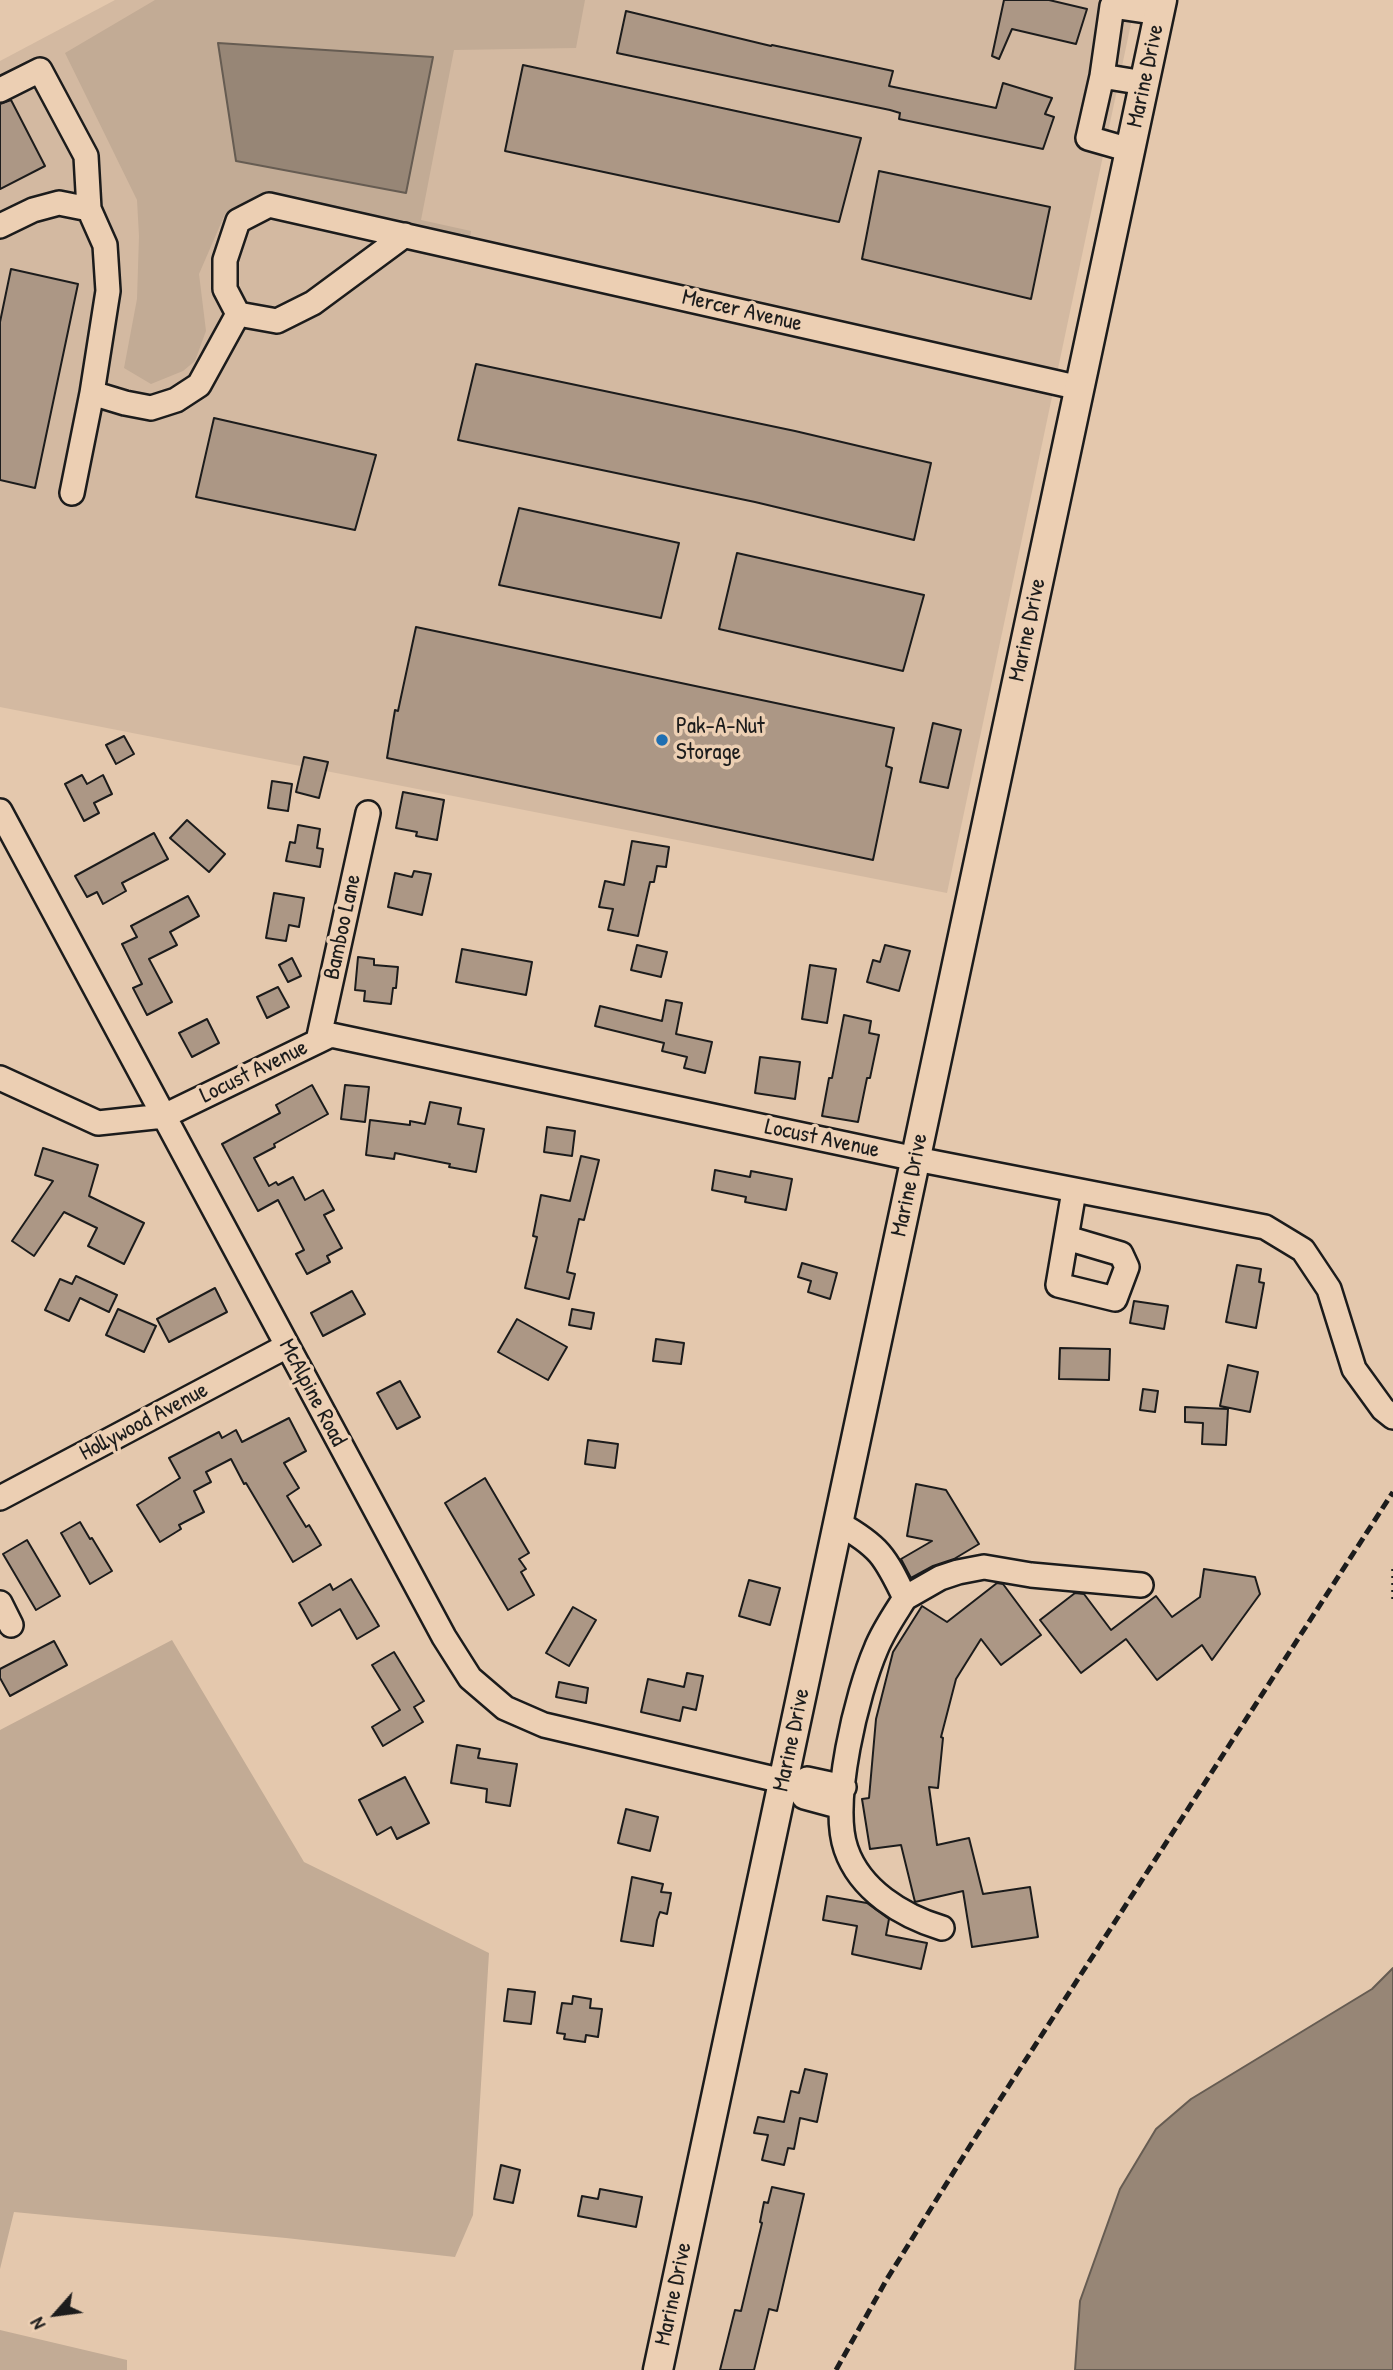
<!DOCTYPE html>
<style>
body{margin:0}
#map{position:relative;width:1393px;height:2370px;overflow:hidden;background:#e4c8ad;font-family:"Patrick Hand",sans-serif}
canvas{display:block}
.north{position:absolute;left:21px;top:2279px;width:70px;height:70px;-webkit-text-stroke:5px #eccfb3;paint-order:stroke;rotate:242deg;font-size:19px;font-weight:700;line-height:28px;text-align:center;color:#1c1c1c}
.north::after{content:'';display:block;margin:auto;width:24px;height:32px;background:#1c1c1c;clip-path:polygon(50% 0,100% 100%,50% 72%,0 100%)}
</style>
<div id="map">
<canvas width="1393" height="2370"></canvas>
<div class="north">N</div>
</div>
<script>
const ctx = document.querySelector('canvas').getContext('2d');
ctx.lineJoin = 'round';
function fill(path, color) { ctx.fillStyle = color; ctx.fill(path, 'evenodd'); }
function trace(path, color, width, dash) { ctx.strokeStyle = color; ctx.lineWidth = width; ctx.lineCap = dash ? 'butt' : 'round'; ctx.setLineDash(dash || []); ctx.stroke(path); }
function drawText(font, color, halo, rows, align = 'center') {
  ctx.font = font + ' "Patrick Hand",sans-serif'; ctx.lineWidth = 7; ctx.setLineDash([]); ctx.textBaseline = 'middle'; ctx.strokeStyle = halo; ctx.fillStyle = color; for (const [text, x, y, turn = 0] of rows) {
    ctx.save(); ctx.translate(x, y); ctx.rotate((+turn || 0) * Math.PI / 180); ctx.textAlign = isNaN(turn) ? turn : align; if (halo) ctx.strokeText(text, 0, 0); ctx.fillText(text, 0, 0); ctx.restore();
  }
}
const built = new Path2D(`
 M115 0H1136L947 893 0 707V61Z`);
const green = new Path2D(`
 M155 0H585L576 48 454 50 421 220 471 231 470 242 266 196 225 214 199 274 206 331 195 361 183 371 151 384 124 368 137 299 139 236 137 200 65 53Z
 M172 1640 304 1862 489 1953 473 2215 455 2257 286 2238 14 2212 0 2269V1730Z
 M0 2330 127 2360V2370H0Z`);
const water = new Path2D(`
 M218 43 433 57 406 193 236 161Z
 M1393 1968V2370H1075L1080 2301 1120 2189 1156 2129 1191 2099 1372 1989Z`);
const building = new Path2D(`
 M1004 0H1049L1087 9 1076 44 1012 29 999 59 992 56Z
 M626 11 771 46 772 45 893 71 889 86 996 108 1003 83 1052 98 1045 114 1054 117 1043 149 899 119 900 113 890 110 617 53Z
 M523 65 861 138 839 222 505 151Z
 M11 100 45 166 0 189V104Z
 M879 171 1050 207 1031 299 862 259Z
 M11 269 78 284 35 488 0 480V322Z
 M476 364 795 431 931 463 914 540 755 502 458 440Z
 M214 418 376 455 355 530 196 497Z
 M519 508 679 543 661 618 499 585Z
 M737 553 924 595 903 671 719 629Z
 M416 627 894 728 886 766 892 768 873 860 387 758 395 710 398 711Z
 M933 723 961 730 948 788 920 782Z
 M124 736 134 754 116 764 106 745Z
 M304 757 328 762 319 798 296 792Z
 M82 775 87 784 103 775 112 794 94 803 99 813 84 821 65 784Z
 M272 781 292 784 288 811 268 808Z
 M403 792 444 800 437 840 416 836 417 832 396 828Z
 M187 820 225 854 209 872 170 838Z
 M298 825 320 829 317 848 323 849 320 867 286 861 290 842 295 843Z
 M154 833 168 859 122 883 126 891 103 904 97 892 87 897 75 876Z
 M632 841 669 847 666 867 657 866 654 882H650L638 936 608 930 613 909 599 907 605 881 624 885Z
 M414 871 431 874 422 915 388 907 395 873 412 877Z
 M274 893 304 898 299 927 289 925 286 941 266 938Z
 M188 896 199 916 170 932 177 945 149 959 172 1002 147 1015 133 988 142 984 122 944 137 937 131 926Z
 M637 945 667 952 661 977 631 970Z
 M885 945 910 951 899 991 867 982 873 960 880 962Z
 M462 949 532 962 526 995 456 982Z
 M358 957 374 959V965L398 967 396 988H393L391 1004 364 1001 365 991 355 990Z
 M292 958 301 976 288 982 279 965Z
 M810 965 836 969 827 1023 802 1019Z
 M278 987 289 1007 267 1018 257 997Z
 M666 1000 682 1003 676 1034 712 1042 705 1073 684 1068 687 1057 662 1051 664 1043 595 1026 600 1006 662 1021Z
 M844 1015 871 1021 869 1033 879 1035 870 1078H867L858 1122 822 1116 829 1078H832Z
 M207 1019 219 1043 192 1057 179 1033Z
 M760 1057 800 1062 795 1099 755 1093Z
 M312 1085 328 1114 274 1144 275 1147 254 1158 269 1186 276 1182 278 1185 293 1177 305 1200 323 1190 334 1210 324 1215 342 1248 327 1256 330 1262 307 1274 296 1254 304 1250 278 1200 258 1211 222 1144 280 1113 276 1105Z
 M345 1085 369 1087 365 1122 341 1119Z
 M430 1102 461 1108 458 1124 484 1129 476 1172 449 1167 450 1164 395 1153 394 1159 366 1155 370 1120 410 1125V1121L425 1124Z
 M547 1127 575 1131 572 1156 544 1152Z
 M43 1148 98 1165 89 1196 144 1223 124 1264 88 1246 97 1228 64 1212 34 1256 12 1241 53 1181 35 1175Z
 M581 1156 599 1160 584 1220 579 1219 567 1272 575 1274 569 1299 525 1288 537 1237 533 1236 541 1195 570 1201Z
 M715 1170 750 1177 751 1171 792 1179 786 1210 745 1202 746 1197 712 1190Z
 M802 1263 837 1273 830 1299 808 1292 811 1281 798 1277Z
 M1237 1265 1261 1269 1259 1282 1264 1283 1256 1328 1226 1322Z
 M76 1276 117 1295 109 1312 80 1298 69 1321 45 1310 60 1279 72 1284Z
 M215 1288 227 1312 169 1342 157 1319Z
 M352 1291 365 1314 323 1336 311 1313Z
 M1134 1301 1168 1306 1164 1329 1130 1323Z
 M118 1309 156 1326 144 1352 106 1335Z
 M572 1309 594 1313 591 1329 569 1325Z
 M517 1319 567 1347 548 1380 498 1352Z
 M656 1339 684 1343 681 1364 653 1361Z
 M1060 1348 1110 1349 1109 1380 1059 1379Z
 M1228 1365 1258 1372 1250 1412 1220 1406Z
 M400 1381 420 1417 397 1429 377 1393Z
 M1143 1389 1158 1391 1155 1412 1140 1410Z
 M1185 1407 1228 1409 1226 1445 1202 1444 1203 1423 1185 1422Z
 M289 1418 306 1451 284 1463 299 1488 287 1496 306 1527 309 1525 321 1545 293 1562 246 1483 244 1484 231 1459 206 1472 211 1482 194 1491 204 1512 179 1525 181 1529 160 1542 137 1505 180 1478 169 1458 219 1432 222 1438 236 1430 242 1442Z
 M588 1440 618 1444 615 1468 585 1464Z
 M485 1478 529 1553 519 1559 526 1569 521 1572 534 1595 508 1610 445 1503Z
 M916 1484 946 1490 979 1544 954 1559 933 1566 911 1578 901 1559 932 1541 907 1536Z
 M80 1522 90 1539 92 1538 112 1571 90 1584 61 1533Z
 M27 1540 60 1596 36 1610 3 1554Z
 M1204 1569 1255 1577 1260 1594 1212 1660 1202 1645 1157 1680 1126 1639 1081 1673 1040 1620 1075 1593 1084 1594 1111 1630 1156 1596 1172 1617 1200 1597Z
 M351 1579 379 1626 357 1639 340 1609 312 1626 299 1603 330 1584 333 1590Z
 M749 1580 780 1588 770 1625 739 1616Z
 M997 1583 1003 1584 1041 1635 1001 1665 981 1639 956 1679 941 1737 943 1738 938 1788 929 1787 937 1845 969 1838 983 1894 1030 1887 1038 1937 972 1947 963 1891 915 1902 901 1845 870 1849 862 1799 869 1798 876 1719 893 1652 922 1606 947 1622Z
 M573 1607 596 1620 569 1666 546 1653Z
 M54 1641 67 1665 10 1696 0 1678V1669Z
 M394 1652 424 1701 414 1707 423 1722 383 1746 372 1727 400 1710 372 1665Z
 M687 1673 703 1676 696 1710 683 1707 680 1721 641 1712 648 1679 684 1687Z
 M559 1682 588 1688 586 1703 556 1697Z
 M457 1745 480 1749 478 1758 517 1764 510 1806 486 1802 487 1789 451 1783Z
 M405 1777 429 1823 397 1839 391 1827 377 1835 359 1800Z
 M626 1809 658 1817 650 1851 618 1843Z
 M632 1877 663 1884 661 1892 671 1893 667 1914 660 1912 657 1920 653 1946 621 1941Z
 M827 1896 867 1903 889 1919 886 1935 927 1943 921 1969 852 1954 857 1926 823 1920Z
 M508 1989 535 1992 531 2024 504 2021Z
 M573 1996 591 1999 590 2008 602 2009 598 2037 586 2035 585 2042 564 2039 565 2034 557 2033 562 2003 572 2004Z
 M805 2069 827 2074 817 2122 800 2118 794 2149 788 2148 784 2165 762 2160 768 2135 754 2133 758 2117 784 2122 791 2091 799 2093Z
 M501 2165 520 2170 513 2203 494 2199Z
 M772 2187 804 2194 777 2311 769 2309 754 2370H720L735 2310 741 2311 762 2223 760 2222 764 2202 768 2203Z
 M600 2189 642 2197 636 2227 578 2216 582 2196 598 2199Z`);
const path = new Path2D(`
 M1393 1569V1602`);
const minor = new Path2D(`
 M1102 76 1112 6 1159 13
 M0 90 40 70 86 156 89 209 105 245 108 291 92 393 125 403 151 408 176 400 199 385 238 314
 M1130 150 1088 138 1102 76 1144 83
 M0 226 33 210 59 203 89 209
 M405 235 313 303 277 321 238 314 225 289V260L238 221 269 205 1080 388
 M72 493 92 393
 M0 811 444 1637 470 1678 505 1708 544 1725 783 1781 797 1786 804 1797 841 1807
 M318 1041 368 813
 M0 1078 98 1123 164 1116 331 1035 916 1159 1265 1227 1303 1250 1329 1289 1354 1369 1383 1409 1393 1417
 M1067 1238 1121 1254 1127 1267 1115 1299 1058 1285 1074 1191
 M0 1498 287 1346
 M838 1523C879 1546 885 1556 905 1598 895 1614 883 1631 876 1649 857 1693 830 1803 846 1849 860 1890 902 1916 942 1928
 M905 1598 940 1578 958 1572 984 1567 1031 1575 1141 1585
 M0 1603 11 1625
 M797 1786 807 1779 844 1787`);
const major = new Path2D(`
 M658 2370 1162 0`);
const rail = new Path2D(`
 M836 2370 887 2279 968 2149 1393 1492`);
const markers = [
 [662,740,7,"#1f6fb2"]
];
const streetNames = [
 ["Marine Drive",1146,76,-78],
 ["Mercer Avenue",742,311,13],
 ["Marine Drive",1028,630,-78],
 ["Bamboo Lane",343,927,-78],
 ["Locust Avenue",254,1072,-26],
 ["Locust Avenue",822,1139,12],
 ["Marine Drive",910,1185,-78],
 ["McAlpine Road",312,1393,62],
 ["Hollywood Avenue",144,1422,-28],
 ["Marine Drive",792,1740,-78],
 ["Marine Drive",674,2294,-78]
];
const poiNames = [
 ["Pak-A-Nut",676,727],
 ["Storage",676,753]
];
fill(built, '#d3b9a1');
fill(green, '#c2ab95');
fill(water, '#978676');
trace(water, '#665c52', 2);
fill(building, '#ac9785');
trace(building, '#1c1c1c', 2);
trace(minor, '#1c1c1c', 28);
trace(major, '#1c1c1c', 33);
trace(path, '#1c1c1c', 3.5, [2, 5]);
trace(minor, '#eccfb3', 23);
trace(major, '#eccfb3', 28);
trace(rail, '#1c1c1c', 5, [10, 5]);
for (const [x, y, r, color] of markers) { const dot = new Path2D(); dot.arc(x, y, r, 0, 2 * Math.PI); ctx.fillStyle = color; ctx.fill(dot); trace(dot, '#eccfb3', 2.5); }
drawText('23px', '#1c1c1c', '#eccfb3', streetNames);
drawText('23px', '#1c1c1c', '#eccfb3', poiNames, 'left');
</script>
